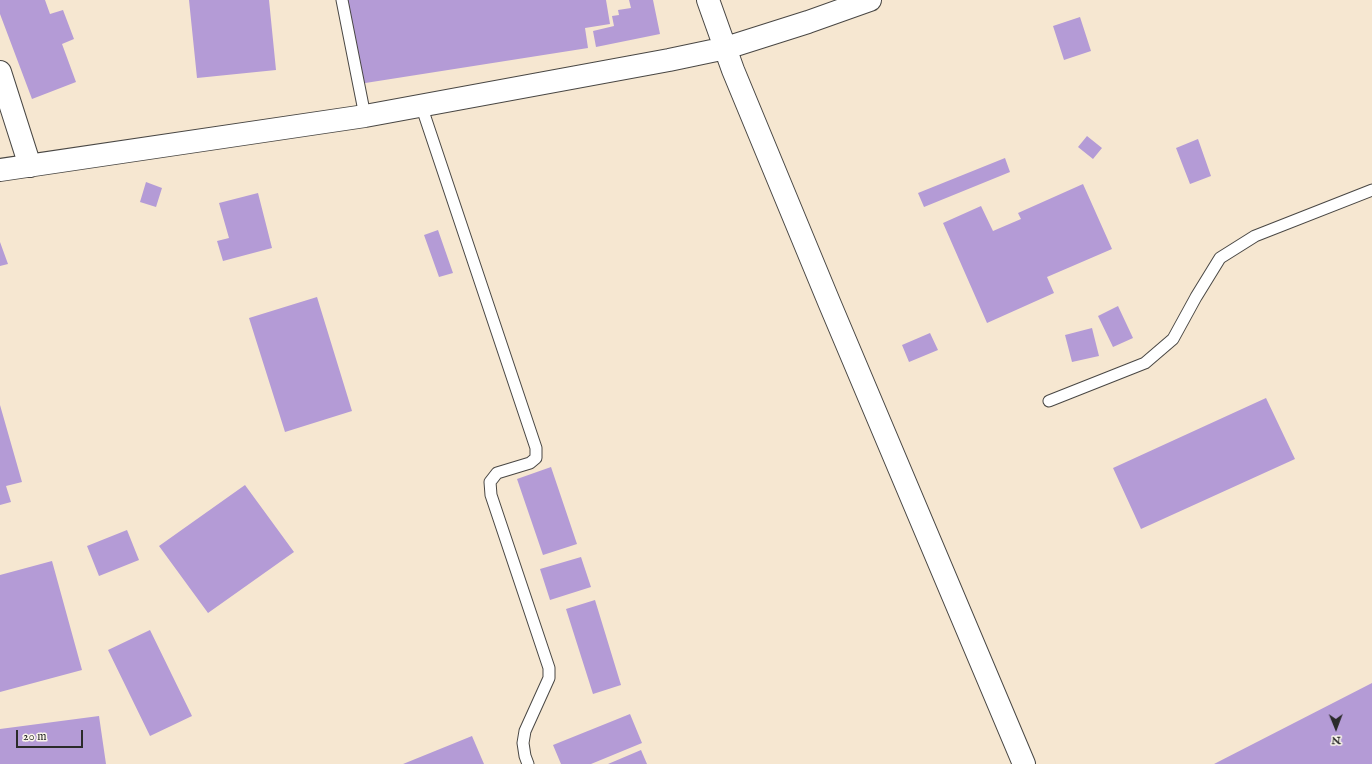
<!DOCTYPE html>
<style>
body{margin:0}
#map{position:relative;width:1372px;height:764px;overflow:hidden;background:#f6e7d1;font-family:"IM FELL English",serif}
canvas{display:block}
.north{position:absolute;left:1316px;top:708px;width:40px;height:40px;-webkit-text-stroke:3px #fbf7ec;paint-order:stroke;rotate:179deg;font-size:11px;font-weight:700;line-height:16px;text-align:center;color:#2b2b2b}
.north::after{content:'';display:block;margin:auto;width:14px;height:18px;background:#2b2b2b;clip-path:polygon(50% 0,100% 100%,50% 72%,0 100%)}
.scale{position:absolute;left:16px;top:730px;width:67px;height:18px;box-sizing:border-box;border:2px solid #2b2b2b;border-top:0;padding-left:5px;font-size:12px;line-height:14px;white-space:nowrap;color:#2b2b2b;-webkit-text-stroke:3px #fbf7ec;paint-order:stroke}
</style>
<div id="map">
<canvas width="1372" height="764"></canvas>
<div class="north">N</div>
<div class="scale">20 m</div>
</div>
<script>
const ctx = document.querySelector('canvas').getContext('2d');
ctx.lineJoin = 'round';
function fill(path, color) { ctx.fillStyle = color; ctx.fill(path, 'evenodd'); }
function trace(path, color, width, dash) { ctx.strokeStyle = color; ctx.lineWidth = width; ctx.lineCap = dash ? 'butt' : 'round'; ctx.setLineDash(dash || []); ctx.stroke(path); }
const building = new Path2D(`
 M0 0H45L50 14 63 10 74 39 62 44 76 82 32 99 0 14Z
 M189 0H269L276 70 197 78Z
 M346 0H606L610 24 585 28 588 48 359 84Z
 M629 0H653L660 34 596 47 593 31 614 26 612 16 619 15 618 10 631 8Z
 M1080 17 1091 51 1064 60 1053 26Z
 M1087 136 1102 148 1093 159 1078 147Z
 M1198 139 1211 176 1190 184 1176 148Z
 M1005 158 1010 172 924 207 918 193Z
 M146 182 162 188 156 207 140 202Z
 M1083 184 1112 249 1047 277 1054 293 987 323 943 223 981 206 993 231 1021 219 1018 213Z
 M258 193 272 248 223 261 217 241 229 238 219 203Z
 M438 230 453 273 439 277 424 235Z
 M0 242 8 264 0 266Z
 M317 297 352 411 285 432 249 318Z
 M1118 306 1133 338 1113 347 1098 316Z
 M1092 328 1099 356 1072 362 1065 335Z
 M930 333 938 350 909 362 902 345Z
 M1266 398 1295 459 1141 529 1113 468Z
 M0 405 22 482 6 486 11 502 0 505Z
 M551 467 577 544 543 555 517 479Z
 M245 485 294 552 208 613 159 546Z
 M127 530 139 560 99 576 87 546Z
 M581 557 591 587 550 600 540 569Z
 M52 561 82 670 0 692V575Z
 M595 600 621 685 593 694 566 609Z
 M150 630 192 716 150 736 108 650Z
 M1372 683V764H1214Z
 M630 714 642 743 591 764H561L553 745Z
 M99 716 106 764H0V729Z
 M472 736 484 764H403Z
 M641 750 647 764H608Z`);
const lane = new Path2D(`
 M342 0 365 116
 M421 105 536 448V458L530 463 497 473 490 482 491 495 549 668V678L525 731 523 743 525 756 528 764
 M1049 401 1145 363 1173 339 1196 297 1220 258 1255 236 1372 190`);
const street = new Path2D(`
 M708 0 733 70 829 302 1024 764
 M0 72 30 166
 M0 170 365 116 669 60 726 48 808 22 870 0`);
fill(building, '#b49bd6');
trace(lane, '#494744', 13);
trace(street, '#494744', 24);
trace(lane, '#fff', 11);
trace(street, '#fff', 22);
</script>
